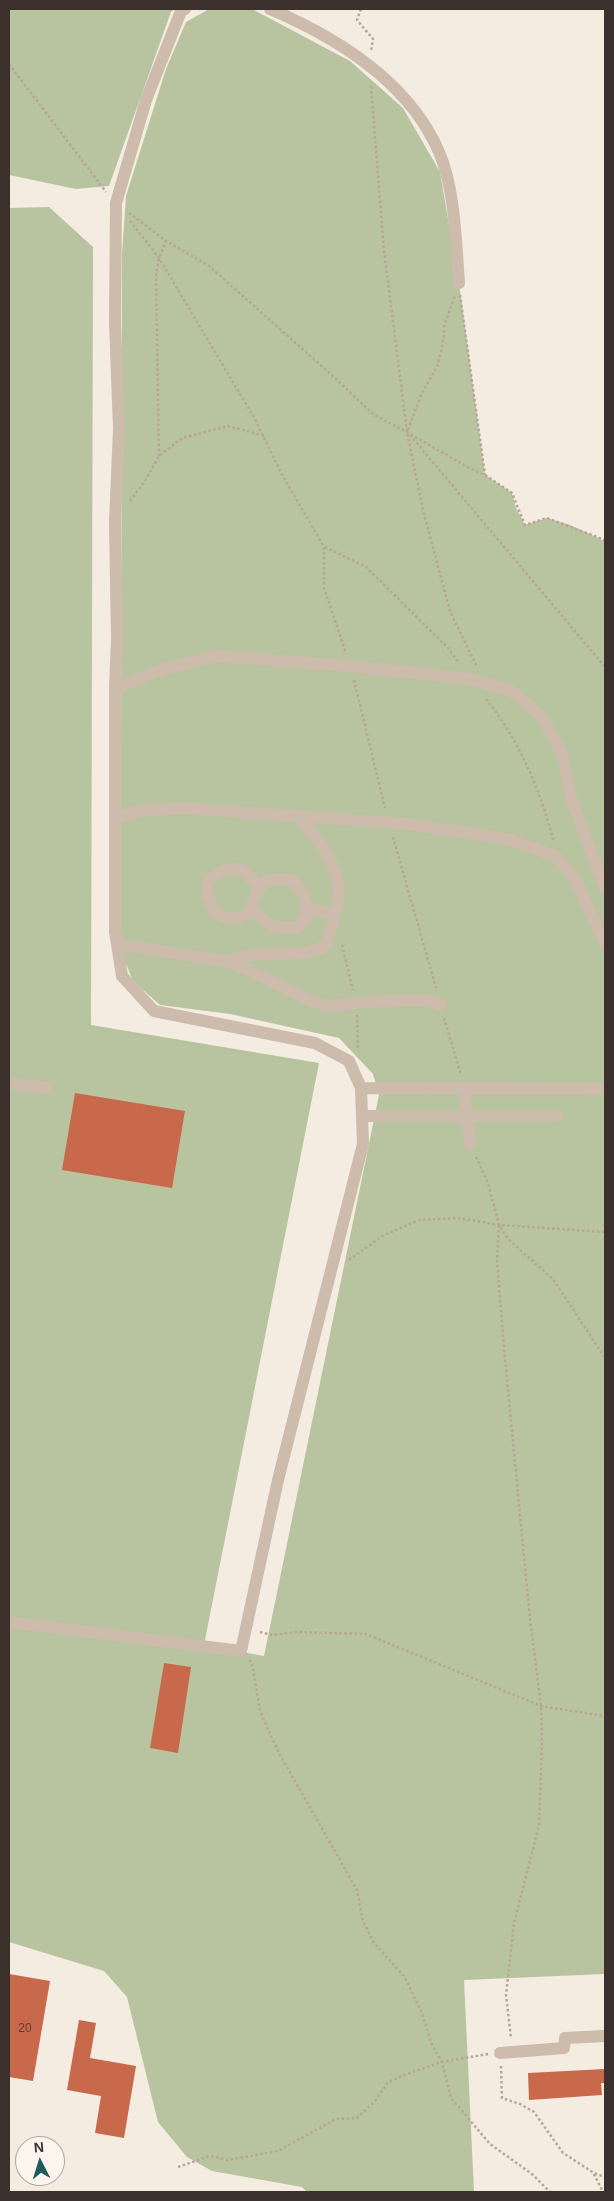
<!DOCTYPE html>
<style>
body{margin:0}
#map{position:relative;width:614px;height:2201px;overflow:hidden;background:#f4ebe1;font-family:Helvetica,sans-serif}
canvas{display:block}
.frame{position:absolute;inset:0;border:10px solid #3b302b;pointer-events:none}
.north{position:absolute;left:15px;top:2136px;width:50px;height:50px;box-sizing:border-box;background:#fbf5ee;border:1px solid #aea6a0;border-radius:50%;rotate:355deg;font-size:14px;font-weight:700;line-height:20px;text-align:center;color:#3b302b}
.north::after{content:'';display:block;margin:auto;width:18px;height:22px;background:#1f5a5e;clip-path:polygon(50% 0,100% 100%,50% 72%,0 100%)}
</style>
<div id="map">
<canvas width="614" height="2201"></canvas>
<div class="frame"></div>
<div class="north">N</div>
</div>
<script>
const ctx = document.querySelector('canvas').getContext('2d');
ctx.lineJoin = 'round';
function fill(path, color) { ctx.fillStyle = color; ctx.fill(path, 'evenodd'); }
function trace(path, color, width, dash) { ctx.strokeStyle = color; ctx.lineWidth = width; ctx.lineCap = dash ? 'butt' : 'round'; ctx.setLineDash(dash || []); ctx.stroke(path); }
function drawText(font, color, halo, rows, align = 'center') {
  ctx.font = font + ' Helvetica,sans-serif'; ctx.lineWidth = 5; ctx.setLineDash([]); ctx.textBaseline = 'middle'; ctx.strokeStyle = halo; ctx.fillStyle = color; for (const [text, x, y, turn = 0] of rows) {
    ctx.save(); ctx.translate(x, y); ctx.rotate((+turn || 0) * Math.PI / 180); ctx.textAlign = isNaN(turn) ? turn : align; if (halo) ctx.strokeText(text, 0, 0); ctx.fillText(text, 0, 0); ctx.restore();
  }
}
const green = new Path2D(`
 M9 9H175L171 12 109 186 76 189 9 175Z
 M209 9H252L350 61 403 108 440 172 459 283 485 475 512 493 516 508 525 525 547 518 570 525 605 541V1974L464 1980 474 2192H307L302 2187 212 2171 187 2157 158 2122 127 1997 104 1971 9 1942V208L49 207 93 247 91 1025 319 1063 204 1645 264 1656 379 1095 373 1074 339 1038 230 1014 160 1005 133 981 125 961 119 923 121 747 122 254 126 196 166 69 186 22Z`);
const building = new Path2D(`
 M75 1093 185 1111 172 1188 62 1170Z
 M164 1663 191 1667 178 1753 150 1748Z
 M9 1974 50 1981 33 2081 9 2077Z
 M79 2020 96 2023 90 2058 136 2066 124 2138 95 2133 101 2096 67 2090Z
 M605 2069V2083H601L602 2095 529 2100 528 2073Z`);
const path = new Path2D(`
 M361 9 357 20 373 39 371 51
 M9 64 106 192
 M371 86 384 251 407 432 423 510 450 611 477 667
 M129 213 166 241 209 266 334 377 374 415 407 432 467 467 485 475 512 493 525 525 547 518 605 540
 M130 221 159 258 255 419 281 473 324 547V588L346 653
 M460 295 485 475
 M408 430 421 395 438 365 444 336V327L455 295
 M410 435 605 667
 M159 456 156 276 159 258 166 241
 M130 501 145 481 159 456 182 438 228 426 265 436
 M325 547 366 567 448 648 459 663
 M354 680 385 808
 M486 699C521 744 539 787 554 842
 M393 837 436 988
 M342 945 353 990
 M357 1015 358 1050
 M444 1018 461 1075
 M476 1157 488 1183 499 1225 508 1239 553 1279 605 1358
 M499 1225 497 1261 504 1348 530 1619 541 1706 542 1744 539 1826 514 1923 506 1995 511 2038
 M349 1260 384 1235 419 1220 458 1218 499 1225 605 1232
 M260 1632 272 1635 298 1632 366 1634 541 1706 605 1716
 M249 1660 252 1663 260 1710 267 1727 280 1755 357 1890 363 1921 374 1943 404 1976 421 2011 432 2045 442 2062 451 2098 490 2144 532 2174 550 2192
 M501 2066 502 2098 520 2104 534 2112 563 2153 594 2173 605 2177
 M178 2167 210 2156 228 2160 278 2151 336 2119 357 2118 375 2101 388 2082 404 2075 442 2062 488 2054
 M594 2174 603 2192`);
const minor = new Path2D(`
 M270 9C338 38 409 82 439 152 455 188 456 244 459 283
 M115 688 164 669 217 656 350 666 470 679 512 691 542 717 562 754 571 798 605 889
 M115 818 140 811 182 808 410 824 511 840 555 856 576 880 605 944
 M259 887C254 883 250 876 245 872 234 863 216 873 208 881L207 892 215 913C263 934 245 886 271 880 278 878 287 880 294 881L303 893 307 909
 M251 908C268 927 272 929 298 927L305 920 307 909 335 914
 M117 944 225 961 250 955 305 953 326 946C330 931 337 915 338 900 343 867 318 840 298 816
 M225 961 244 968 313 1002 331 1006 364 1002 425 1000 441 1005
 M9 1083 48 1088
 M361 1088 605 1089
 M464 1088 470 1144
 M362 1116H558
 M9 1622 241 1651 278 1480 363 1144 361 1088 349 1061 315 1043 154 1011 122 976 117 944 115 932V688L117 639 115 522 119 429 115 323 116 203 146 100 181 11 185 9
 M500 2053 564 2048 565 2038 605 2036`);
const numberNames = [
 ["20",25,2029]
];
fill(green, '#b8c4a0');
fill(building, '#c8694b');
trace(path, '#b9a596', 2.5, [2.5, 2.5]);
trace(minor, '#cdbbac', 12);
drawText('12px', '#5e3e33', null, numberNames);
</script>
